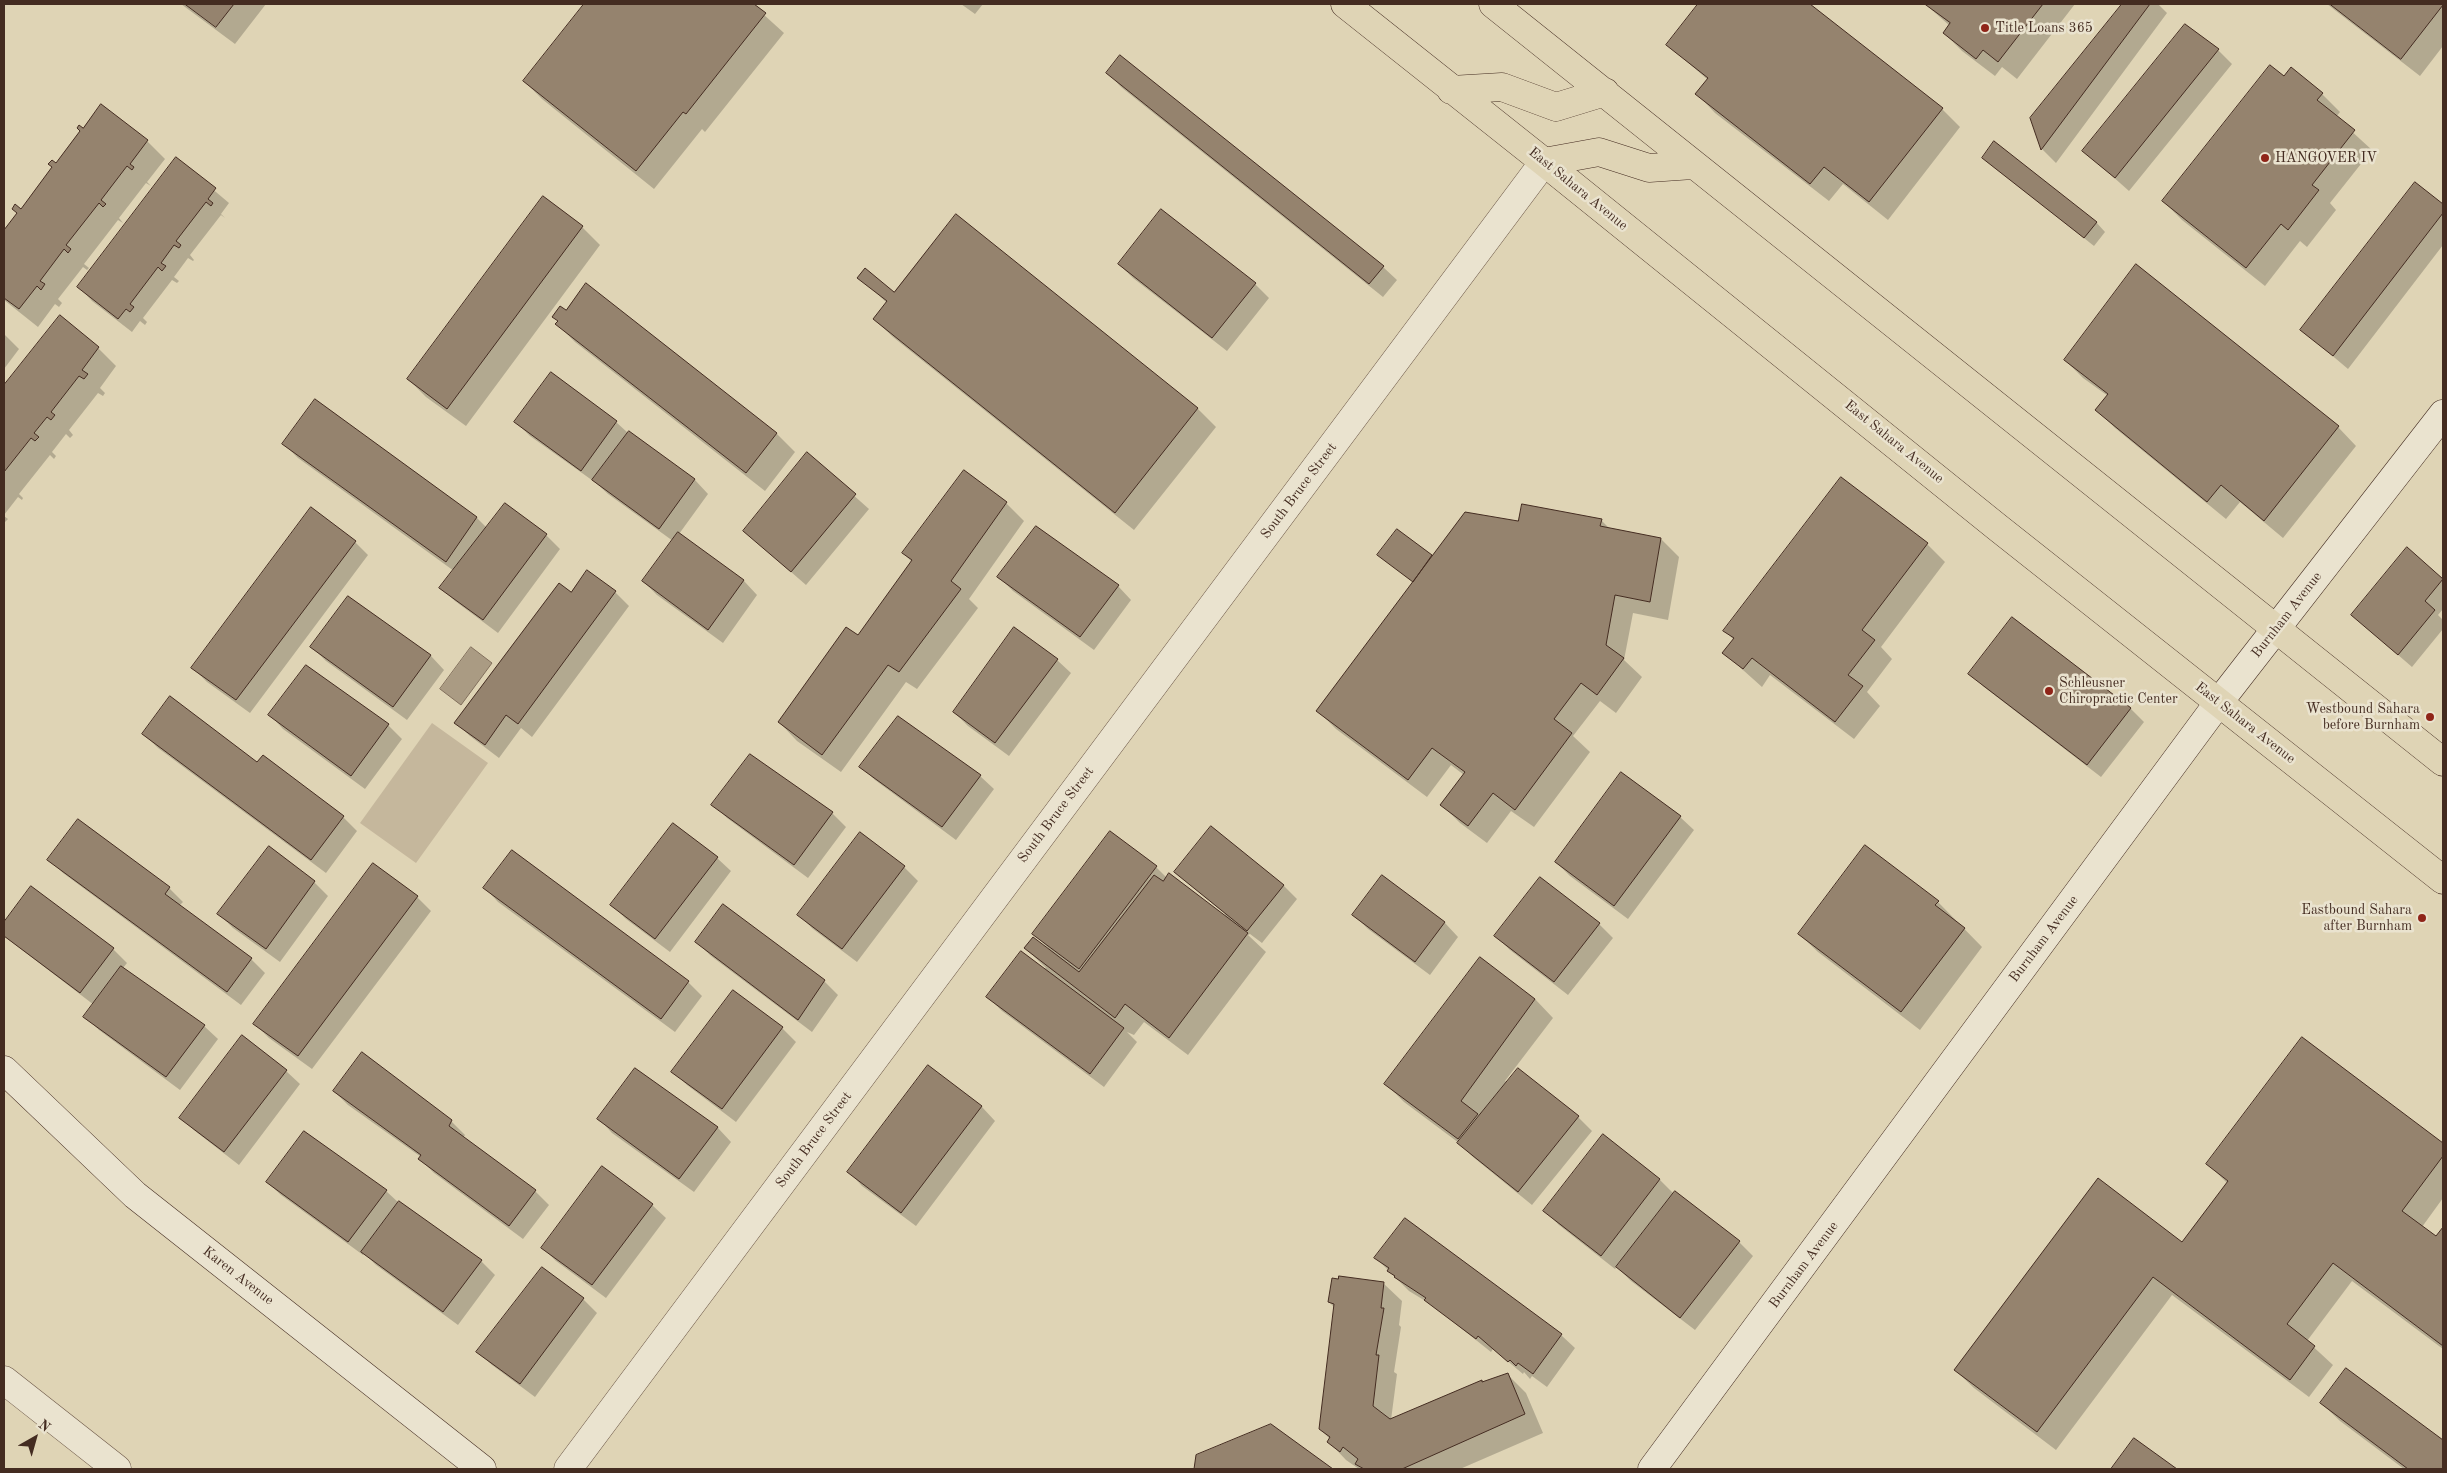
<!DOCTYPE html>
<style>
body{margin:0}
#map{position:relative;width:2447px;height:1473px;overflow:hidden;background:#dfd4b5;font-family:"Old Standard TT",serif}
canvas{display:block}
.frame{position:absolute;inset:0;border:5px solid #442c21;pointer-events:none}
.north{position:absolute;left:10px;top:1413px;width:50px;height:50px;-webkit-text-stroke:4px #eae3cf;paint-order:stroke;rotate:38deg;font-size:14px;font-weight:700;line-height:20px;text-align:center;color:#442c21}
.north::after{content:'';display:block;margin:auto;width:18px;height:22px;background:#442c21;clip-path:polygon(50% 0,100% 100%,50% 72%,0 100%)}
</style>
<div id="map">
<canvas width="2447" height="1473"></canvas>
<div class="frame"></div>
<div class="north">N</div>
</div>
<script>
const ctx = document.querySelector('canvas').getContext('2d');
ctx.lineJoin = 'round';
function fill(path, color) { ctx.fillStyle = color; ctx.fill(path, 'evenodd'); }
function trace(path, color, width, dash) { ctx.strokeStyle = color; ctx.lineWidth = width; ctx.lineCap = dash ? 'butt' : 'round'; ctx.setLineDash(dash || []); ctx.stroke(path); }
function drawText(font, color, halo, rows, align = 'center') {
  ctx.font = font + ' "Old Standard TT",serif'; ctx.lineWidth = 5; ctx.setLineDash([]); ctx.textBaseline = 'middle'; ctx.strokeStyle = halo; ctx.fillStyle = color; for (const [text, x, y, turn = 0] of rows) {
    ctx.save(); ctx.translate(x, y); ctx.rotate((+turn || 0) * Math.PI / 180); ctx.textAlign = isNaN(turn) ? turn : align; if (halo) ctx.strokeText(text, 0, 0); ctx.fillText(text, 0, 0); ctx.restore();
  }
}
const green = new Path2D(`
 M432 723 488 763 416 863 360 823Z`);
const water = new Path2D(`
 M471 647 492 663 461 705 440 689Z`);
const shadow = new Path2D(`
 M181 4H266L235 44Z
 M586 4H752L784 33 705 132 702 129 654 189 542 99 524 81Z
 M961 4H983L975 14Z
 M1700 4H1808L1942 109 1960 127 1888 220 1843 184 1829 201 1715 113 1697 94 1708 80 1668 45Z
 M1925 4H2075L2017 79 2002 67 1995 76 1962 51 1944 33 1950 26Z
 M2124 4H2158L2167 13 2056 163 2042 149 2032 118Z
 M2327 4H2443V46L2420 76Z
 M2186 25 2218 50 2232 64 2129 191 2084 151Z
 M1108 73 1383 267 1397 280 1383 297 1121 87Z
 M2284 78 2322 94 2340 112 2336 117 2372 150 2330 203 2336 210 2307 247 2300 241 2265 286 2182 220 2163 201Z
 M83 130 147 141 165 159 147 182 151 186 146 183 119 218 123 223 118 220 84 264 89 268 87 270 83 267 58 299 62 303 59 307 55 304 38 327 4 300V232Z
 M1983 158 2096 222 2105 232 2094 246Z
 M177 159 229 203 221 214 225 218 221 215 190 255 194 260 193 261 188 258 174 277 179 281 177 283 172 280 143 318 147 322 145 325 140 321 132 332 92 301 79 287Z
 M2415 183 2443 205V245L2348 369 2302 330Z
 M956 216 1198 409 1216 427 1134 530 893 337 874 319 887 303 859 277 894 293Z
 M582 227 600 245 466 426 426 397 408 379Z
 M1119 264 1255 284 1269 298 1227 351 1133 278Z
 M586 285 777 434 795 452 765 491 575 342 557 324Z
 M60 317 98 348 116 366 100 388 105 393 103 396 98 393 69 430 73 435 70 438 66 434 52 452 56 456 54 459 50 455 19 494 23 498 22 500 18 497 4 515V388Z
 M4 334 19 349 4 369Z
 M2065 360 2338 427 2356 446 2283 538 2240 502 2226 519 2115 428 2097 410 2108 396 2083 378Z
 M315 401 477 518 487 528 546 535 560 549 498 633 455 601 441 588 454 571 298 458 284 444Z
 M516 422H616L628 433 695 480 708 494 679 534 744 581 757 595 723 643 657 595 643 581 673 541 608 494 596 483 530 436Z
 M807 454 869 509 806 585 744 531Z
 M1006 503 1024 521 969 599 978 608 917 689 906 682 841 772 797 741 779 722 858 637 912 562 903 553Z
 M4 516 8 519 5 522 4 521Z
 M1601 520 1611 530 1661 539 1679 557 1668 620 1633 613 1624 660 1642 677 1616 713 1600 701 1573 736 1590 752 1534 827 1511 811 1487 843 1460 823 1442 805 1464 775 1451 765 1427 797 1336 729 1318 711 1414 582 1397 531 1432 557 1519 523Z
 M355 542 368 555 250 713 207 682 193 668Z
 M1927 544 1945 562 1881 647 1892 659 1867 692 1880 706 1854 739 1770 675 1762 687 1724 653 1734 640 1725 631Z
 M2407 549 2443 579V609L2438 615 2443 620V629L2412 667 2352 615Z
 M999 577 1118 586 1131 600 1094 650 1013 591Z
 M615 592 629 606 532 737 521 728 499 758 470 736 456 723Z
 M349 598 431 656 444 670 407 720 326 661 312 647Z
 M1057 660 1071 673 1009 756 968 726 954 712Z
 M306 666 388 725 402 739 365 789 283 729 270 715Z
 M1970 673 2130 708 2144 722 2101 777 1984 687Z
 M144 734 257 764 343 817 357 831 326 873 158 748Z
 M861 767 980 776 994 789 956 840 875 780Z
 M713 804 832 813 846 827 808 878 727 818Z
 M1680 817 1694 830 1628 919 1570 876 1556 862Z
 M860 834 904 867 918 881 857 962 813 929 799 915Z
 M269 848 314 882 328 896 280 962 233 928 219 914Z
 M512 852 688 982 702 996 675 1032 498 902 485 888Z
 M717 858 731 871 670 952 626 919 612 905Z
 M49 859 169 888 183 902 179 906 251 959 265 973 241 1005 63 873Z
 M373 865 417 897 431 911 312 1069 269 1038 255 1024Z
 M1156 867 1167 878 1224 916 1225 914 1176 872 1283 885 1297 899 1262 943 1250 934 1248 935 1266 952 1188 1055 1144 1022 1134 1035 1127 1032 1137 1042 1104 1087 1002 1011 988 997 1046 968 1025 948 1050 950 1034 934Z
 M1383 877 1445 923 1458 937 1430 975 1368 929 1354 915Z
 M31 888 113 949 127 963 123 968 204 1026 218 1039 180 1090 99 1030 85 1016 94 1005 4 936V925Z
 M1938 902 1982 947 1920 1030 1818 952 1799 934Z
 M1599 924 1613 938 1568 995 1510 950 1496 936Z
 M697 942 824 981 838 995 812 1032 711 956Z
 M733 992 782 1028 796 1042 736 1122 687 1085 673 1071Z
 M1535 999 1553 1018 1505 1081 1578 1117 1592 1131 1532 1205 1473 1157 1459 1143 1404 1102 1386 1084Z
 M2302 1038 2443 1144V1198L2422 1227 2436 1238 2443 1229V1349L2352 1281 2307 1341 2333 1365 2309 1397 2172 1295 2056 1450 1974 1388 1955 1370 2182 1243 2227 1183 2208 1164Z
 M362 1054 451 1121 465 1135 463 1138 535 1191 549 1205 523 1239 434 1173 420 1159 421 1157 348 1105 334 1091Z
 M928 1067 982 1107 995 1121 916 1226 862 1186 849 1172Z
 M635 1070 718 1128 731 1142 694 1192 612 1133 599 1119Z
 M286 1071 300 1084 239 1165 195 1131 181 1118Z
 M1660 1180 1674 1194 1739 1242 1753 1256 1695 1330 1631 1281 1617 1267 1615 1269 1559 1225 1545 1211Z
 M267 1182 386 1191 399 1203 481 1261 495 1275 458 1325 376 1265 364 1253 363 1255 281 1195Z
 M652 1205 666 1218 606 1298 556 1261 543 1248Z
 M1376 1258 1561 1335 1575 1348 1547 1387 1532 1376 1530 1379 1524 1372 1523 1374 1493 1349 1491 1352 1432 1305 1409 1291Z
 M1383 1283 1402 1301 1399 1325 1401 1327 1394 1372 1397 1374 1391 1420 1482 1381 1484 1383 1507 1374 1526 1393 1543 1433 1460 1469H1363L1361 1467 1359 1469 1346 1460 1328 1441 1330 1439 1320 1429 1335 1308 1329 1302Z
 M583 1299 597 1313 535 1397 492 1365 478 1352Z
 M2347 1369 2443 1442V1469H2404L2340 1421 2321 1403Z
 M1270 1425 1330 1469H1195L1197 1456Z
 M2135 1440 2175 1469H2113Z`);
const building = new Path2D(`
 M185 4H234L216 27Z
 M584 4H754L766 13 686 114 683 112 636 171 523 81Z
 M1698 4H1810L1943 108 1869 202 1824 167 1810 184 1695 94 1708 78 1666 45Z
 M1925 4H2043L1998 62 1983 50 1976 59 1943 33 1950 23Z
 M2122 4H2150L2041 150 2030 118Z
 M2330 4H2443V5L2401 59Z
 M2185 24 2219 49 2115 178 2082 151Z
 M1120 55 1384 266 1369 284 1106 73Z
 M2270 65 2284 76 2291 67 2323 93 2317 100 2355 130 2312 185 2319 190 2288 230 2281 224 2246 268 2162 201Z
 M101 104 148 140 130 164 134 167 132 170 127 166 101 200 106 204 103 207 99 203 66 245 71 249 68 253 64 249 40 281 45 284 41 290 37 286 19 309 4 298V230L17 213 12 209 15 204 21 209 52 167 48 164 52 160 56 163 80 131 77 128 79 125 83 128Z
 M1994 141 2097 222 2084 238 1982 158Z
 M176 157 216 188 208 199 213 203 211 206 206 202 176 241 181 245 179 248 174 245 161 263 166 266 162 271 158 267 130 304 134 307 130 312 126 309 118 319 77 287Z
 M2415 182 2443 204V213L2333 356 2300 330Z
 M543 196 583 226 447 409 407 379Z
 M1161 209 1256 283 1212 338 1118 264Z
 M956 214 1198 408 1115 513 873 319 887 301 857 278 865 268 894 292Z
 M2136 264 2339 426 2264 521 2221 485 2207 502 2095 410 2108 394 2064 360Z
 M586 283 777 433 746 473 555 324 558 321 552 317 560 306 566 310Z
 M60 315 99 347 82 370 88 374 84 379 79 376 51 412 55 415 51 420 47 417 34 433 39 437 35 441 31 438 4 472V385Z
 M551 372 617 421 581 471 514 422Z
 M315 399 477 517 446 562 282 444Z
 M629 431 695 479 659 529 592 480Z
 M807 452 856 494 791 572 743 531Z
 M964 470 1007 502 951 581 961 589 899 672 888 665 822 755 778 722 846 627 858 635 912 560 902 553Z
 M1841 477 1928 543 1862 630 1875 640 1848 675 1863 686 1835 722 1752 658 1743 669 1722 653 1734 638 1723 631Z
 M505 503 547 534 483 620 439 588Z
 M1522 504 1602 519 1600 526 1661 538 1650 602 1615 595 1606 645 1624 658 1597 695 1581 683 1554 719 1572 733 1515 810 1493 793 1468 826 1440 805 1465 772 1432 748 1408 780 1316 711 1465 512 1518 521Z
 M311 507 356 541 236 700 191 668Z
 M1036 526 1119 585 1080 637 997 577Z
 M1397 529 1432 555 1413 582 1377 555Z
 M678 532 744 580 708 630 642 581Z
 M2407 547 2443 579 2425 601 2435 610 2398 655 2351 615Z
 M587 570 616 591 518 724 506 715 485 745 454 723 559 583 571 592Z
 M348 596 431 655 393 707 310 647Z
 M2012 617 2131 708 2087 765 1968 674Z
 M1014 627 1058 659 995 743 953 712Z
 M306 665 389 724 351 776 268 715Z
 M170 696 257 762 263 755 344 816 311 860 142 734Z
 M898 716 981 775 942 827 859 767Z
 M750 754 833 812 794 865 711 805Z
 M1621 772 1681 816 1614 906 1555 862Z
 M78 819 170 887 165 894 252 958 227 992 47 860Z
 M673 823 718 857 655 939 610 905Z
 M1211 826 1284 885 1247 931 1174 872Z
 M1110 831 1157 866 1079 969 1032 934Z
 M860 832 905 866 842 949 797 915Z
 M1865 845 1939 901 1935 905 1965 928 1901 1012 1798 934Z
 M269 846 315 881 266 949 217 914Z
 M512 850 689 981 661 1019 483 888Z
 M373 863 418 896 298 1056 253 1024Z
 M1169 873 1248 933 1169 1038 1125 1004 1115 1018 1024 948 1033 937 1079 972 1154 875 1163 881Z
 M1382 875 1445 922 1415 962 1352 915Z
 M1540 877 1600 923 1554 982 1494 936Z
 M31 886 114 948 80 993 4 936V922Z
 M723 904 825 980 798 1020 695 942Z
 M1021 951 1124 1028 1090 1074 986 997Z
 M1480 957 1535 999 1461 1101 1478 1114 1458 1139 1384 1084Z
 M121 966 205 1025 166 1077 83 1017Z
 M733 990 783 1027 722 1109 671 1072Z
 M242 1035 287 1070 224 1152 179 1118Z
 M2302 1037 2443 1143V1156L2402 1211 2436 1236 2443 1227V1346L2333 1263 2287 1324 2315 1346 2290 1380 2153 1277 2037 1432 1954 1370 2098 1178 2182 1242 2228 1181 2206 1164Z
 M362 1052 452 1120 449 1126 536 1190 509 1226 418 1159 421 1155 333 1091Z
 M928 1065 982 1106 901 1213 847 1172Z
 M635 1068 718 1127 679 1179 597 1119Z
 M1518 1068 1579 1116 1518 1192 1457 1143Z
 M304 1131 387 1190 348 1242 266 1182Z
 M1603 1134 1660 1179 1601 1256 1543 1211Z
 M602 1166 653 1204 592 1285 541 1248Z
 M1675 1191 1740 1241 1680 1318 1616 1267Z
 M399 1201 482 1260 443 1312 361 1252Z
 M1405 1218 1562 1334 1533 1374 1518 1363 1516 1366 1510 1360 1508 1362 1478 1336 1476 1339 1424 1300 1426 1298 1394 1277 1395 1276 1387 1271 1389 1268 1374 1258Z
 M542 1267 584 1298 520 1384 476 1352Z
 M1339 1276 1384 1282 1381 1308H1384L1376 1355H1379L1373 1406 1390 1419 1482 1380V1382L1508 1373 1525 1414 1402 1469H1364L1355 1464 1358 1459 1343 1447 1340 1452 1327 1442 1330 1437 1319 1429 1334 1304 1328 1302 1332 1278 1338 1279Z
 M2346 1368 2443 1440V1469H2408L2320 1403Z
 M1271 1424 1333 1469H1194L1196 1455Z
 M2134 1438 2177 1469H2111Z`);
const street = new Path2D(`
 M4 1380 117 1469
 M568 1469 1544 162`);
const secondary = new Path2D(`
 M4 1070 135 1195 482 1469
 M1652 1469 2219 702 2443 414`);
const primary = new Path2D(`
 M1345 4 1544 162 1997 527 2443 880
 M1493 4 2443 762
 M1451 90 1502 87 1556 107 1605 92
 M1544 162 1599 152 1649 168 1693 165`);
const markers = [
 [1985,28,5,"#8f2418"],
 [2265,158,5,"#8f2418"],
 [2049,691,5,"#8f2418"],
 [2430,717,5,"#8f2418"],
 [2422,918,5,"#8f2418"]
];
const poiNames = [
 ["Title Loans 365",1995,28],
 ["HANGOVER IV",2275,158],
 ["Schleusner",2059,683],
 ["Chiropractic Center",2059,699],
 ["Westbound Sahara",2420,709,"right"],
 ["before Burnham",2420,725,"right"],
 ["Eastbound Sahara",2412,910,"right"],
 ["after Burnham",2412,926,"right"]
];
const streetNames = [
 ["East Sahara Avenue",1578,189,39],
 ["East Sahara Avenue",1894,442,39],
 ["South Bruce Street",1299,491,-53],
 ["Burnham Avenue",2287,615,-52],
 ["East Sahara Avenue",2245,723,38],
 ["South Bruce Street",1056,815,-53],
 ["Burnham Avenue",2044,939,-53],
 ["South Bruce Street",814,1140,-53],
 ["Burnham Avenue",1804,1265,-53],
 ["Karen Avenue",238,1276,38]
];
fill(green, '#c5b79c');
fill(water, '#aa9b83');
trace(water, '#816f5c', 1);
fill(shadow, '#0003');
fill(building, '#95836e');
trace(building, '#442c21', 1);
trace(street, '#6b5646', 29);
trace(secondary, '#442c21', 29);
trace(primary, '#442c21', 29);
trace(street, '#eae3cf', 28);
trace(secondary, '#eae3cf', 28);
trace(primary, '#dfd4b5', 28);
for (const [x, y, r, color] of markers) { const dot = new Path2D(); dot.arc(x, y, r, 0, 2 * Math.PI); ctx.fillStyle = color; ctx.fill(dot); trace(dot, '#eae3cf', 2); }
drawText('14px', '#442c21', '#eae3cf', poiNames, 'left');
drawText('14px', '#442c21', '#eae3cf', streetNames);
</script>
